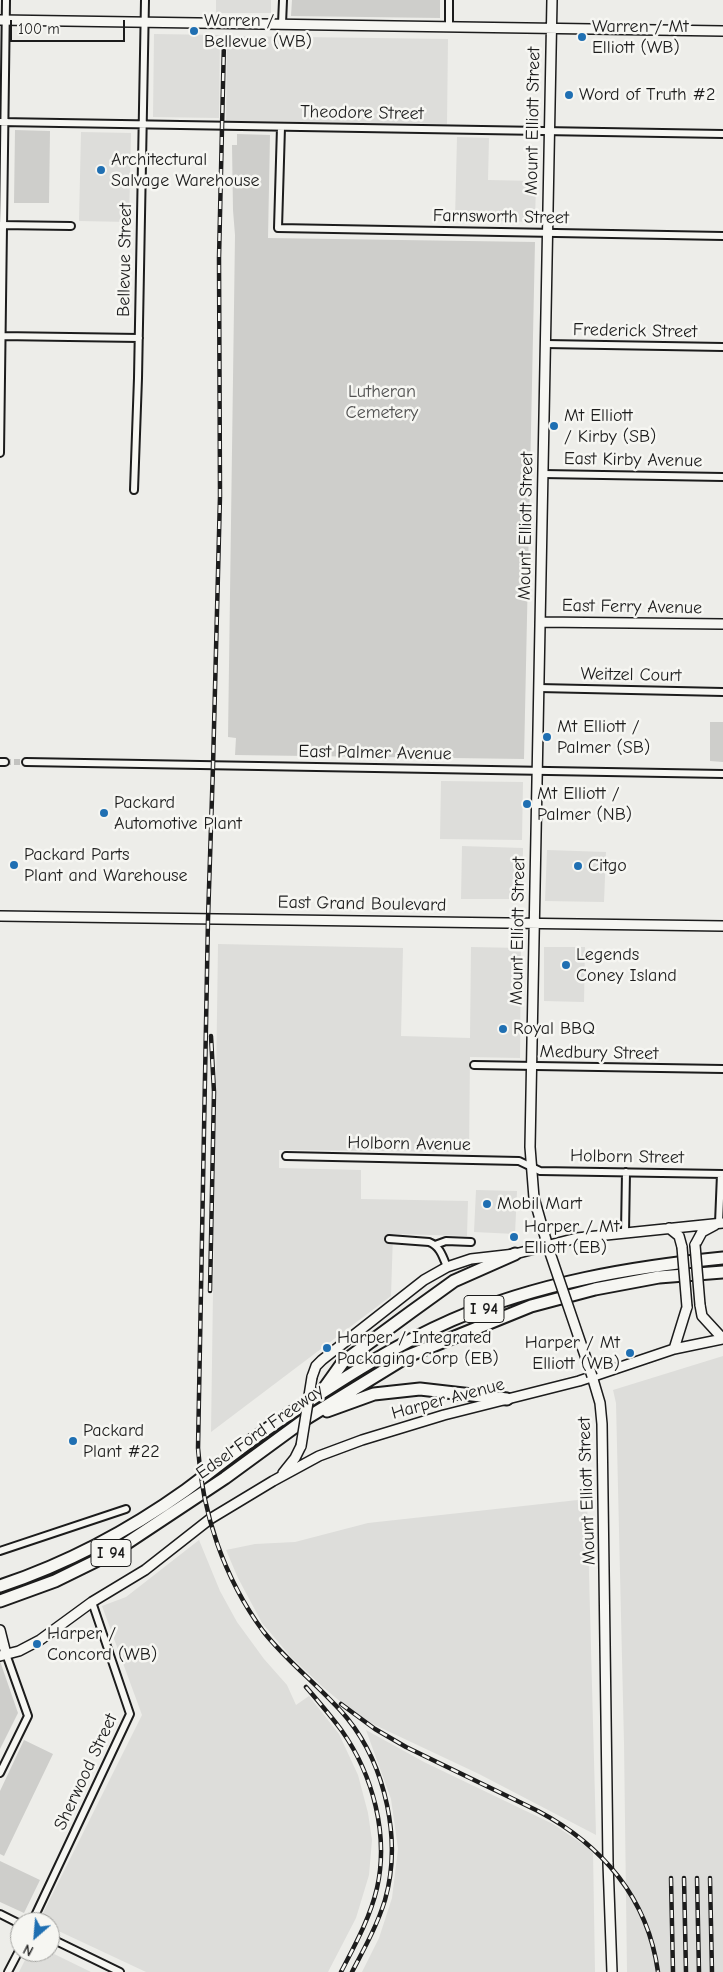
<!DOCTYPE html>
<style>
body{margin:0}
#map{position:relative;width:723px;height:1972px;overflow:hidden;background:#edede9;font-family:"Comic Neue",sans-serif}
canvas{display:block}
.north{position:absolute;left:10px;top:1912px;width:50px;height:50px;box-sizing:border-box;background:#f6f6f2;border:1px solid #9f9f9c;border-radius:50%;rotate:207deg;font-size:14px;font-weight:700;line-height:20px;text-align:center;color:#1c1c1c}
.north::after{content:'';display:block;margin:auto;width:18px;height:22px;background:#1f6fb2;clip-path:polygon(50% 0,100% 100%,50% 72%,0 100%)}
.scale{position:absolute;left:10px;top:20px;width:115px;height:22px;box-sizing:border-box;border:2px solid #1c1c1c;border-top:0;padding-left:6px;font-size:15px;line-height:18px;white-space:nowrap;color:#1c1c1c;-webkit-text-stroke:4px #f6f6f2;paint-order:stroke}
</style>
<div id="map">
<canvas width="723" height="1972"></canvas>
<div class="north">N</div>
<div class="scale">100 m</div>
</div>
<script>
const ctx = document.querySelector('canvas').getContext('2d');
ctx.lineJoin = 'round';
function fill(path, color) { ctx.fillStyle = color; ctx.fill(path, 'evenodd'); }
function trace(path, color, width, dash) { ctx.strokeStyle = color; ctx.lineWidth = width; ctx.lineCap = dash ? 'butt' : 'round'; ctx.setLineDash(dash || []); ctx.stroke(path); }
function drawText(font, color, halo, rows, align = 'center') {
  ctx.font = font + ' "Comic Neue",sans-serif'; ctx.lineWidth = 5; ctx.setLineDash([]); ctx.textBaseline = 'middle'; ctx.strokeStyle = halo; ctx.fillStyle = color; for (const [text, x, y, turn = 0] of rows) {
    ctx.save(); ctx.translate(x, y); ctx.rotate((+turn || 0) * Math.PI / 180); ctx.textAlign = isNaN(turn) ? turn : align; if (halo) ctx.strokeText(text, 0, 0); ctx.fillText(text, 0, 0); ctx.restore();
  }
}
const built = new Path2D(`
 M216 0H271V13H216Z
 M154 34 220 35 219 118 153 117Z
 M227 36 448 39 447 124 226 121Z
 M81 132 131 133 129 222 79 221Z
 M457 137 489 138 488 180 536 181 535 222 455 220Z
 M441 781 523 782 522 840 440 839Z
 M462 846 523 848 522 899H461Z
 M547 850 606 852 604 902 545 901Z
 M218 944 403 948 401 1036 470 1038 471 947 521 948 520 1058 470 1057 469 1152 279 1150V1168L361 1170V1199L468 1201 467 1236 393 1234 391 1296 211 1432Z
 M544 947H585L584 1002 544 1001Z
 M476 1190 517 1191 515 1234 474 1232Z
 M723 1356V1972H627L624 1743 616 1403 613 1390Z
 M587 1499 596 1835 479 1774 360 1718 324 1688 291 1657 262 1623 238 1578 226 1550 255 1544 295 1542 368 1523Z
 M199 1540 220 1591 237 1622 264 1659 287 1685 296 1705 309 1696 339 1734 358 1775 368 1813 372 1840 369 1875 356 1918 328 1972H146L50 1927V1922L39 1921 142 1715 102 1606 126 1597Z
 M366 1730 424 1762 553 1824 593 1851 595 1972H362L379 1938 392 1898 398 1849 391 1799Z
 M29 1952H50L91 1972H19Z`);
const green = new Path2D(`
 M292 0H440V18L291 16Z
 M15 130 50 131 49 203H14Z
 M237 134 270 135 268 238 535 242 524 759 235 755 236 738 228 737 235 235 233 210 232 145H237Z
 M710 722H723V762L710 761Z
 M0 1661 18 1713 0 1749Z
 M24 1740 53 1754 4 1856 0 1854V1791Z
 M0 1861 40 1880 24 1913 0 1902Z`);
const streetTunnel = new Path2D(`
 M5 762H26`);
const street = new Path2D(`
 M282 24 283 0
 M449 27V0
 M0 122 723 134
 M281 127 278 228 723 236
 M0 225 71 226
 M0 336 139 338
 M546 344 723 347
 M0 453 6 0
 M543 474 723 477
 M134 490 138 378 145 0
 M539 688 723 692
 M0 762H5
 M26 762 723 774
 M474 1065 723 1069
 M286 1156 519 1161 540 1171 723 1174
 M719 1223 721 1174
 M625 1232 626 1172
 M389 1239 429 1242C440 1246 443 1257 447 1267
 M435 1245 446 1241 471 1242
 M0 1551 126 1509
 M0 1773 28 1716 6 1654
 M0 1914 20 1924
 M32 1922 130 1714 92 1602
 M50 1938 120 1972
 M8 1972 20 1949`);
const secondary = new Path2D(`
 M0 20 723 31
 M540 622 723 624
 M0 916 723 926
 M669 1228 679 1236 682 1247
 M695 1245 702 1232 715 1225
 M548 1247 534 1198 530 1147 552 0
 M700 1305 702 1316 723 1339
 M674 1349 687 1307
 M592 1376 600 1403 602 1424 608 1863 612 1972
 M312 1377 316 1366 322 1360 424 1280 447 1267 471 1259 515 1254 577 1238 723 1223
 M283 1473 295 1458 301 1446
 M0 1630 6 1654
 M0 1656 19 1651 40 1640 92 1602 145 1570 210 1519 273 1481 319 1456 362 1440 444 1415 579 1381 674 1349 723 1339`);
const highway = new Path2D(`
 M323 1390 343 1362 411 1312 454 1281 515 1254
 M327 1411 374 1394 420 1389 507 1399
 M0 1586C66 1564 130 1530 186 1490 221 1464 254 1436 291 1413 342 1379 395 1345 452 1320 538 1283 631 1267 723 1258
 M0 1601 55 1581 112 1553 225 1478 307 1418 408 1356 531 1306 595 1289 659 1277 723 1272`);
const rail = new Path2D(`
 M224 41 219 258 220 496 213 766 208 919 198 1448C202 1513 224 1578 263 1631 288 1663 321 1687 347 1718 386 1766 402 1841 385 1900 377 1926 364 1949 352 1972
 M210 1291 214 1092 211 1036
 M306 1687C318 1701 331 1716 342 1731 373 1775 389 1835 377 1888 370 1918 355 1945 341 1972
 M341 1704 375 1729 406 1747 538 1811C602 1845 648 1898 658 1972
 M671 1878 673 1972
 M684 1878 686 1972
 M697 1878 699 1972
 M710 1878 712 1972`);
const secondaryBridge = new Path2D(`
 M695 1245 700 1305
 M548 1247 592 1376
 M682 1247 687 1307
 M301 1446 312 1377`);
const markers = [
 [194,31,5,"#1f6fb2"],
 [582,37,5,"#1f6fb2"],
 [569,95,5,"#1f6fb2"],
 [101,170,5,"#1f6fb2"],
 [554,426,5,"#1f6fb2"],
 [547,737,5,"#1f6fb2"],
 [527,804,5,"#1f6fb2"],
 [104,813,5,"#1f6fb2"],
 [14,865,5,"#1f6fb2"],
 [578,866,5,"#1f6fb2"],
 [566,965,5,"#1f6fb2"],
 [503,1029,5,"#1f6fb2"],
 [487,1204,5,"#1f6fb2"],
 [514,1237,5,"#1f6fb2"],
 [327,1348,5,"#1f6fb2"],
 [630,1353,5,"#1f6fb2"],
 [73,1441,5,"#1f6fb2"],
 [37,1644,5,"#1f6fb2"]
];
const shields = [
 [484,1309,40],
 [111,1553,40]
];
const shieldNames = [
 ["I 94",484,1309],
 ["I 94",111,1553]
];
const poiNames = [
 ["Warren /",204,21],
 ["Bellevue (WB)",204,42],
 ["Warren / Mt",592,27],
 ["Elliott (WB)",592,48],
 ["Word of Truth #2",579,95],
 ["Architectural",111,160],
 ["Salvage Warehouse",111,181],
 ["Mt Elliott",564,416],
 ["/ Kirby (SB)",564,437],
 ["Mt Elliott /",557,727],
 ["Palmer (SB)",557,748],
 ["Mt Elliott /",537,794],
 ["Palmer (NB)",537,815],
 ["Packard",114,803],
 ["Automotive Plant",114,824],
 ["Packard Parts",24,855],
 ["Plant and Warehouse",24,876],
 ["Citgo",588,866],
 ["Legends",576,955],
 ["Coney Island",576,976],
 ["Royal BBQ",513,1029],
 ["Mobil Mart",497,1204],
 ["Harper / Mt",524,1227],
 ["Elliott (EB)",524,1248],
 ["Harper / Integrated",337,1338],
 ["Packaging Corp (EB)",337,1359],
 ["Harper / Mt",620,1343,"right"],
 ["Elliott (WB)",620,1364,"right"],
 ["Packard",83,1431],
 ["Plant #22",83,1452],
 ["Harper /",47,1634],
 ["Concord (WB)",47,1655]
];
const streetNames = [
 ["Theodore Street",362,113,1],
 ["Mount Elliott Street",533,121,-89],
 ["Farnsworth Street",501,217,1],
 ["Bellevue Street",125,260,-89],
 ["Frederick Street",635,331,1],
 ["East Kirby Avenue",633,460,1],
 ["Mount Elliott Street",526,526,-89],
 ["East Ferry Avenue",632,607,1],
 ["Weitzel Court",631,675,1],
 ["East Palmer Avenue",375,753,1],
 ["East Grand Boulevard",362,904,1],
 ["Mount Elliott Street",518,931,-89],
 ["Medbury Street",599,1053,1],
 ["Holborn Avenue",409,1144,1],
 ["Holborn Street",627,1157,1],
 ["Harper Avenue",448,1399,-15],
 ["Edsel Ford Freeway",260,1432,-35],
 ["Mount Elliott Street",587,1491,-92],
 ["Sherwood Street",86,1772,-65]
];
const parkNames = [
 ["Lutheran",382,392],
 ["Cemetery",382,413]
];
fill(built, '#ddddda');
fill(green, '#cececb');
trace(streetTunnel, '#c3c3c0', 6, [6, 3]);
trace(street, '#1c1c1c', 10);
trace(secondary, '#1c1c1c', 12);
trace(highway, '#1c1c1c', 15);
trace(street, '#f6f6f2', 6);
trace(secondary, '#f6f6f2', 9);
trace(highway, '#f6f6f2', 11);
trace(rail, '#1c1c1c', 4.5);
trace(rail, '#f6f6f2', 2.5, [8]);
trace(secondaryBridge, '#1c1c1c', 12, []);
trace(secondaryBridge, '#f6f6f2', 9);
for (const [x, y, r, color] of markers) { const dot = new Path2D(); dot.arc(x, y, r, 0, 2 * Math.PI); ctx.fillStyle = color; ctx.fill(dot); trace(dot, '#f6f6f2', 2); }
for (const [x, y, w] of shields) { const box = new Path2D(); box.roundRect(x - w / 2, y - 13.5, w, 27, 4); ctx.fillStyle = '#f6f6f2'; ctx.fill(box); trace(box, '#1c1c1c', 1); }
drawText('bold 16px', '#1c1c1c', null, shieldNames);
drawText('18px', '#1c1c1c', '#f6f6f2', poiNames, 'left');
drawText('18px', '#1c1c1c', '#f6f6f2', streetNames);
drawText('18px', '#515151', '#f6f6f2', parkNames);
</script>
